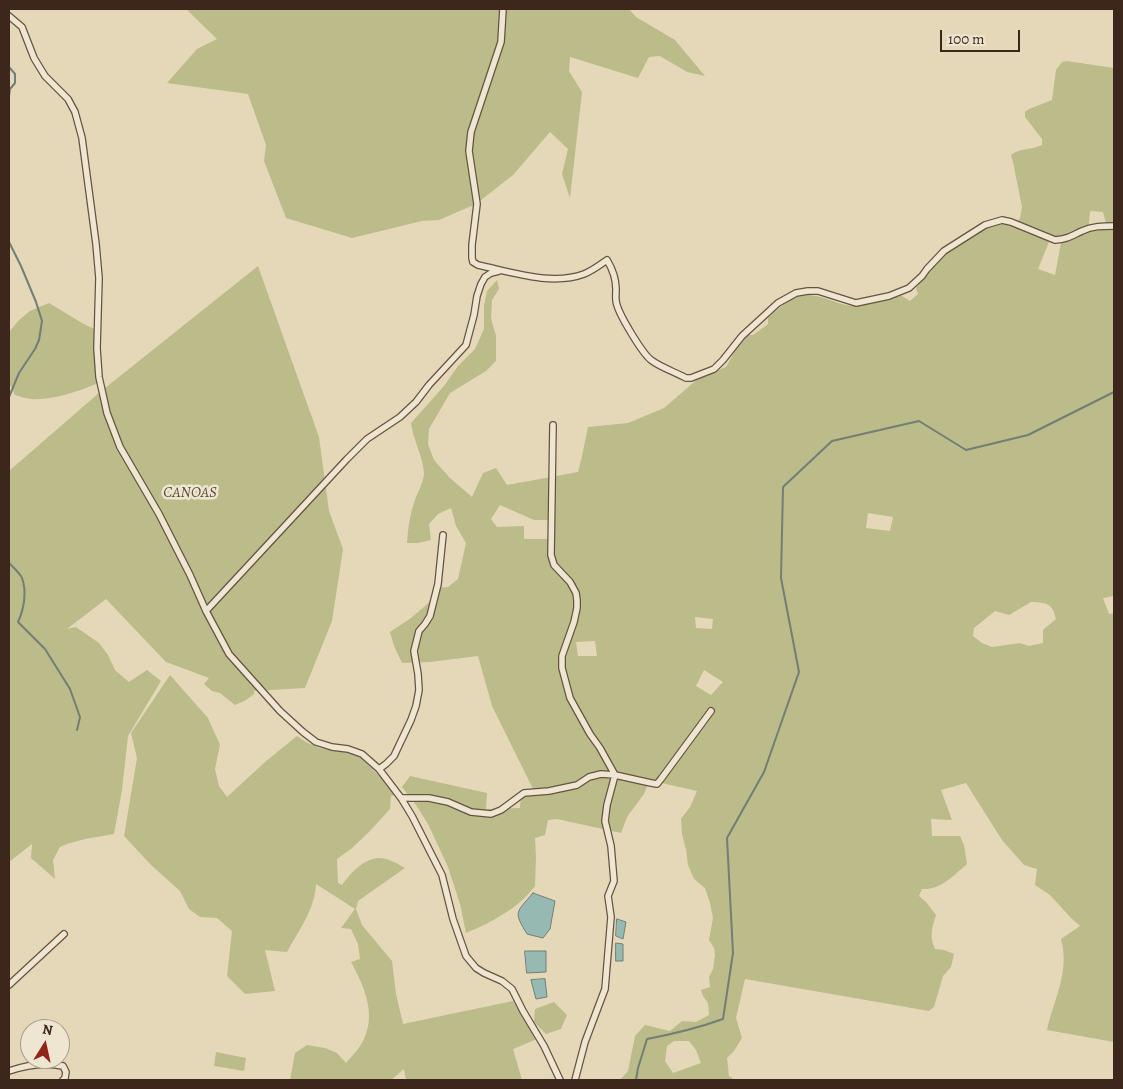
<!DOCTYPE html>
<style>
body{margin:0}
#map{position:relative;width:1123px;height:1089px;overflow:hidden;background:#e5d8b8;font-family:Alegreya,serif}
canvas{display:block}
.frame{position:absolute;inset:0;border:10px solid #3d261c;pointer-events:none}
.north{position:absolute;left:20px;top:1019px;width:50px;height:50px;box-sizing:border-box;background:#eee6d1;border:1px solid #a79989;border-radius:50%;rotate:10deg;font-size:14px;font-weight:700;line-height:20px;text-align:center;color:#3d261c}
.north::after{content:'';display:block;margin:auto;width:18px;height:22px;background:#8f2418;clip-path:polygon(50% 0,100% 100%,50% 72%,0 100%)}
.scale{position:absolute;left:940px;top:30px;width:80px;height:22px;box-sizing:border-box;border:2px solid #3d261c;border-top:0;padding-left:6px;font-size:15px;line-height:18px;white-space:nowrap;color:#3d261c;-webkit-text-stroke:4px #eee6d1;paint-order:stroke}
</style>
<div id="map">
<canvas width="1123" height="1089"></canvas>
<div class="frame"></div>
<div class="north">N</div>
<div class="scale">100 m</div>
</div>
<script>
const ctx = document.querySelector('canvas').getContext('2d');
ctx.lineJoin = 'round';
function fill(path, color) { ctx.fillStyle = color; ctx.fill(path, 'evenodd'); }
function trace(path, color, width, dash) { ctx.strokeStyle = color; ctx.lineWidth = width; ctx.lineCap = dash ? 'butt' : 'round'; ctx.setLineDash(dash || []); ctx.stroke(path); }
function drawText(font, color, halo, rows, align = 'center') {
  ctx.font = font + ' Alegreya,serif'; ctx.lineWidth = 5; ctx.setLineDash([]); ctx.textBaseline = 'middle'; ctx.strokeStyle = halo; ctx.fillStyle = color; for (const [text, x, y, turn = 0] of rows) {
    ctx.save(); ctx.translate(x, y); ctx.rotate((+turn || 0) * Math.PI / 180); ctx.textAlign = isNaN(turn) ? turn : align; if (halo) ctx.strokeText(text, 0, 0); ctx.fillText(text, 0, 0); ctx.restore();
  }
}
const green = new Path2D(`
 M187 9H629L636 17 675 40 705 76 687 72 660 56 649 57 638 78 570 57 569 71 582 92 570 198 562 174 568 149 550 132 513 175 476 204 439 220 422 221 352 238 286 218 264 161 266 145 248 94 167 83 197 49 217 39 188 11Z
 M1067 61 1114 68V223H1106L1103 212 1090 211 1089 224 1087 226C1079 230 1065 238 1056 237 1043 236 1029 228 1017 222L1020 218 1022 207 1013 162 1011 155C1019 148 1032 150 1042 145V139L1025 117V112L1029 109 1052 100 1056 70 1062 62Z
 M996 222 1007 223 1044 238 1049 242 1038 269 1055 275 1061 243 1084 233 1114 228V596L1103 598 1109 614 1114 613V1042L1047 1030C1054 998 1070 973 1061 939L1080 926 1071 918 1050 895 1035 885 1037 869 1024 865 1002 840 966 783 941 790 952 820 931 819 932 836H960L964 845 967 864C953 876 941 890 922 889L919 896 926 902 936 915C932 927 929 937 935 949L944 950 954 954 951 967 943 976 934 1007 929 1011 745 979 736 1018 742 1038 734 1051 727 1058 729 1076 735 1080H620L628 1071 635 1036 645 1025 670 1031 682 1021 696 1022 709 1015 708 1003 703 996 701 990 710 987 709 977 713 969 715 955 714 948 709 940 713 918 710 903 705 888 694 879 688 865 686 850 682 834 681 819 690 807 697 791 666 784 650 779 644 794 627 817 621 833 557 819 548 820 545 835 535 838 536 857 535 886C530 892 525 898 519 903 503 916 485 925 466 933L460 904 448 867 428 824 416 805 402 787 410 776 487 793 486 809 520 808 521 793H524L533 789 492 706 478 656 430 662 402 663 394 646 390 632 411 618 432 600 434 588 448 587 458 579 466 543 456 526 451 508 438 514 429 524 431 540 418 543H407C408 528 410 514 415 500 418 492 424 481 424 473 423 456 413 440 411 423L444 386 458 366 475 349 484 329V305L487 291 497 280 499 289 492 300 491 318 496 336V361L486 371 450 393 429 429 428 444 434 460 450 478 472 497 483 473 496 468 507 485 578 472 582 456 588 427 628 423 664 408 700 377 726 367 736 349 748 335H753L768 324V318C792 297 798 289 830 300 838 303 847 306 856 306 863 306 869 302 875 301 884 298 893 297 902 296L910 301 918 294 916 288C922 282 926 273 932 267 950 248 973 234 996 222ZM500 505 534 520H552L555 539H524V526L497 527 491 519ZM868 513 893 517 890 531 866 528ZM1031 602C1048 603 1052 603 1056 619L1043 630V643L1029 646 1020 643 992 647 982 643 973 636 974 628 995 611 1009 615ZM695 617 713 619 712 629 696 628ZM595 641 597 656H578L576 642ZM704 670 723 682 711 695 696 686ZM674 1041H689L696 1050 701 1063 673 1073 665 1061 667 1046Z
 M258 266 319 437 329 511 343 549 332 621 305 688 254 691V694L246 700 235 705 220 693 212 691 204 684 209 678 166 662 106 599 67 629 76 627 99 643 108 655 115 670 129 682 147 670 161 681 128 736 122 790 114 834 85 839 67 844 60 847 53 860 55 879 31 858 32 844 9 862V471L100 392Z
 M49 303 82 323 100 332V348L102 381C85 390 50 401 31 399 26 398 20 397 15 395L9 383V332L19 320 30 311Z
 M170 675 208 718 220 745 215 769 219 786 227 797 265 762 297 736 306 742 319 748 354 754 362 759 398 794 391 796 390 809 369 832 351 849 337 859 338 883 342 885C351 873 363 859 379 858 388 858 398 864 405 868L358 901 356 909 362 925 392 961 396 994 403 1024 513 1001 537 1039 513 1049 522 1080H406L404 1069 391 1080H290L295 1053 307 1045 325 1048 337 1053 346 1063C352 1056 359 1049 363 1041 377 1014 364 986 351 962L360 959 358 944 351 929 341 928 355 909 316 884C315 909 299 930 287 952L265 950 275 991 245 994 227 976 232 931 217 918 200 917 189 909 180 891 151 865 124 836 137 758 131 733Z
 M554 1002 567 1015 561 1029 546 1034 534 1022 535 1009Z
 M216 1052 246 1058 244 1071 214 1066Z`);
const water = new Path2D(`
 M533 893 555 901 550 929 543 938 527 934C513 911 516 913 533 893Z
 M617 919 626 922 623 939 616 936Z
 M616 943 623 944V961H616Z
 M525 951H546V972L527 973Z
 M545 979 547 997 536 999 531 980Z`);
const stream = new Path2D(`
 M9 67 15 74V83L10 89 9 96
 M9 242 21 266 36 302 42 321 39 340 35 349 19 373 9 397
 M9 563C13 567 20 573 22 578 27 592 24 609 18 622L45 649 70 689 80 717 77 730
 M636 1080 638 1068 647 1039C673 1034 698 1028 723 1019L733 953 727 838 764 772 799 672 781 578 783 487 832 441 919 421 966 450 1028 435 1114 392`);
const minor = new Path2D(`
 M503 9 501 42 471 132 469 151 477 204 472 245V258L473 262 478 265C511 272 552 286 584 274 592 271 600 265 607 260 613 270 616 278 616 289 616 294 615 300 617 305 620 316 642 353 651 360 660 367 675 372 686 378H691L714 369 723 360 742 336 778 303 796 293 808 291H818L856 303 889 296 909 288 922 276 927 269 944 251 985 225 1002 220 1011 222 1055 240C1068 239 1071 236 1082 231 1092 226 1103 226 1114 226
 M9 16 22 27 34 58 45 76 68 99 75 112 82 138 96 244 99 278 97 348 99 377 107 413 120 447 159 514 190 575 206 611 229 654 280 711 303 732 316 742 332 747 348 749 362 754 379 769 401 798 412 816 442 875 453 919 466 956 476 968 484 973 502 981 512 989 523 1011 544 1046 560 1080
 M553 425 551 555 554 565 570 582 576 593 577 600V608L574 622 562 656V668L570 698 590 734 600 748 615 775 607 805 605 821 611 846 614 881 608 896 611 917 605 989 585 1042 575 1080
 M206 611 347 459 367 439 400 417 416 402 429 385 466 345 474 315 477 296 481 284 485 277 491 273 499 271
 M379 769 386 764 394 756 411 720 416 706 419 690 418 674 414 651 419 631 425 624 430 616 438 584 443 535
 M401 798H429L448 802 471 812 491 814 501 810 524 793 549 791 577 785 589 777 601 774 615 775 651 783 657 784 661 779 711 711
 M9 985 64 934
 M9 1071C26 1065 45 1062 63 1066L66 1072 65 1078 63 1080`);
const parkNames = [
 ["CANOAS",190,493]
];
fill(green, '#bbbc8a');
fill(water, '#96b9b2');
trace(water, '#727e76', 1);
trace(stream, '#727e76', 2);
trace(minor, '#675243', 8);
trace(minor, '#eee6d1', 5.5);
drawText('italic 15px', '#5c4c38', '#eee6d1', parkNames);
</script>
